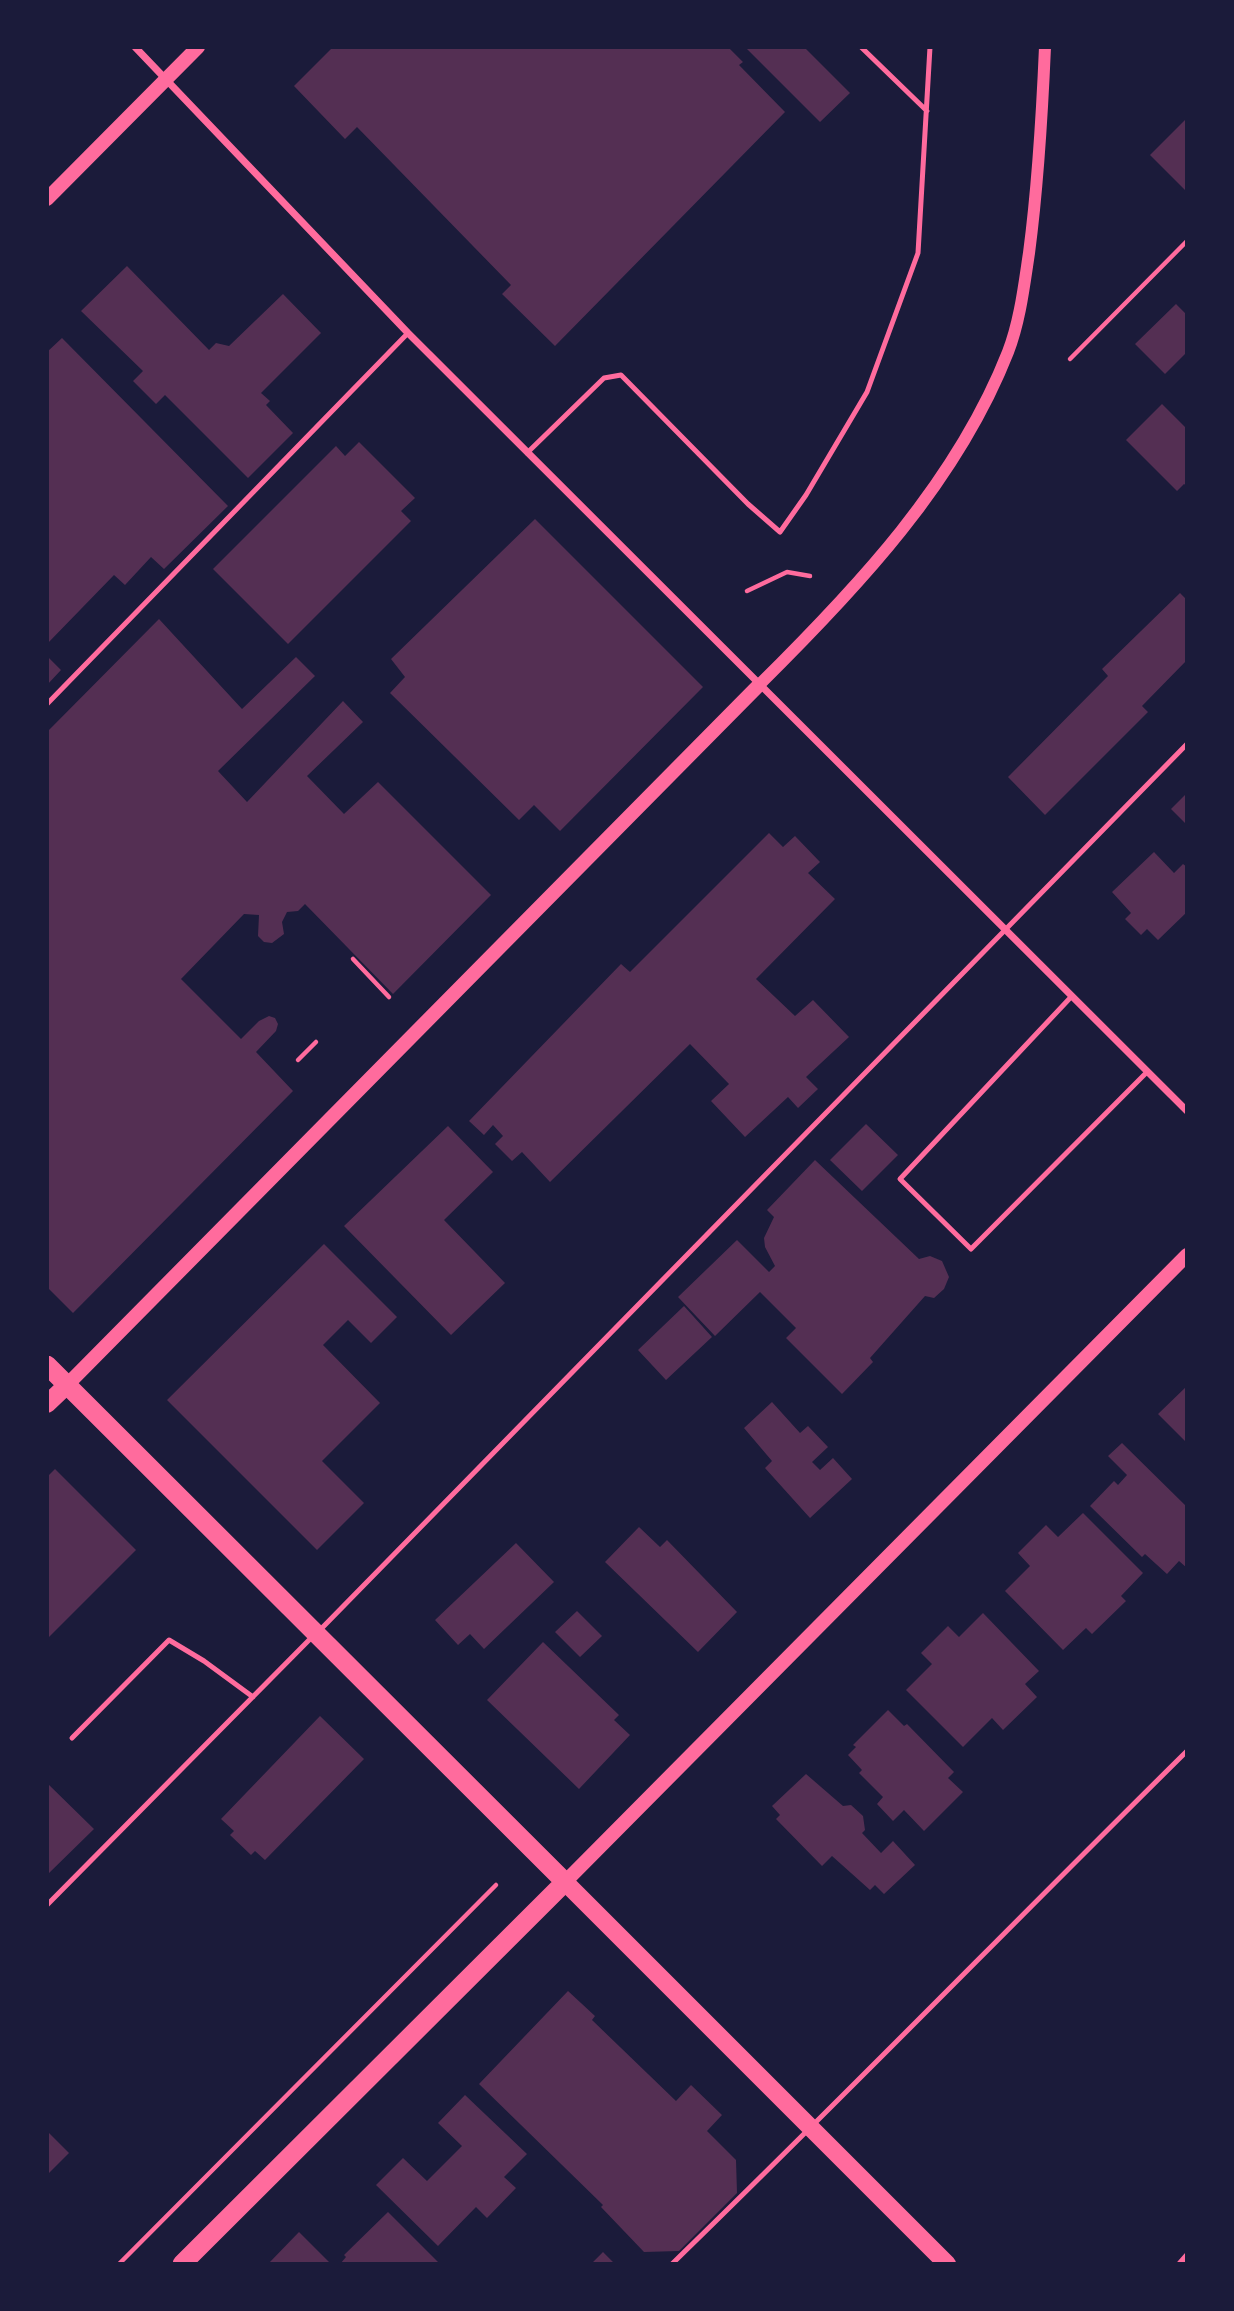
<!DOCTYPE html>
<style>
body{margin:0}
#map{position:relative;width:1234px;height:2311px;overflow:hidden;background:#1b1b3a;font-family:Quicksand,sans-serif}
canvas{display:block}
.frame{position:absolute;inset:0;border:49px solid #1b1b3a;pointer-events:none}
</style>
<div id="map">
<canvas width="1234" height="2311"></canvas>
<div class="frame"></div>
</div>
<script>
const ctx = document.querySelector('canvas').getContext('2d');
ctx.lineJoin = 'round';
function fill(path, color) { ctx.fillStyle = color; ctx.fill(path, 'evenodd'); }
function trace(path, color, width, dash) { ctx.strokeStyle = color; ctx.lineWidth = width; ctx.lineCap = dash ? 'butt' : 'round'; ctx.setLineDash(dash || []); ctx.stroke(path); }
const building = new Path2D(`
 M333 47H728L743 62 739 65 785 112 555 346 502 294 511 285 357 127 345 139 294 86Z
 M745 47H804L850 93 820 122Z
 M1187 118V192L1150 155Z
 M127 266 209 350 216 343 229 346 283 294 321 333 261 393 270 401 266 405 293 433 248 478 165 395 156 404 133 381 143 371 81 311Z
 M1176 304 1187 315V352L1165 374 1135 344Z
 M62 338 228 506 164 569 151 557 125 585 114 575 47 644V352Z
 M1162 404 1187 429V486L1184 484 1177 491 1126 440Z
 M359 442 415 498 401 511 411 521 288 644 213 569 336 446 345 456Z
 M535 519 703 687 560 831 534 805 519 820 390 693 405 677 391 659Z
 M1180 593 1185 598 1187 596V660L1142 706 1148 712 1045 815 1008 777 1108 676 1102 669Z
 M159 619 242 709 296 657 315 676 218 771 247 802 343 701 363 722 307 776 344 814 378 782 491 895 393 994 305 904 298 911 287 912 282 922 284 934 272 943 264 942 258 936 259 915 244 914 181 979 241 1039 259 1021 269 1016 275 1018 278 1024 276 1031 256 1052 293 1091 73 1313 47 1287V732Z
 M47 656 61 670 47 685Z
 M1187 793V825L1171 809Z
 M769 833 783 847 795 836 820 862 808 873 835 899 756 979 795 1016 813 1000 849 1037 806 1077 818 1089 798 1108 788 1097 745 1137 711 1101 729 1084 690 1044 550 1182 522 1152 512 1161 495 1144 503 1136 493 1125 484 1135 469 1121 621 964 630 972Z
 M1154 852 1174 873 1183 864 1187 867V912L1158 940 1147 929 1141 935 1125 919 1131 913 1112 892Z
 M866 1124 898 1155 862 1191 830 1160Z
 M448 1126 493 1172 444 1220 505 1283 451 1335 344 1226Z
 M815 1160 919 1259 930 1256 942 1261 949 1277 944 1289 934 1298 925 1296 870 1358 873 1362 842 1394 786 1338 796 1328 760 1292 715 1336 678 1297 737 1240 769 1272 775 1266 765 1247 764 1238 774 1217 767 1210Z
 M324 1244 397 1317 371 1343 348 1320 323 1345 380 1403 322 1461 364 1503 317 1550 167 1400Z
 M684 1306 712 1337 666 1380 638 1350Z
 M1187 1386V1443L1158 1414Z
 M772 1402 800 1433 808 1426 828 1447 812 1462 820 1470 833 1458 852 1479 810 1518 765 1468 772 1461 744 1428Z
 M1122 1443 1187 1507V1568L1179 1561 1167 1574 1145 1554 1142 1557 1090 1506 1114 1481 1118 1485 1127 1475 1108 1456Z
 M55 1469 136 1550 47 1639V1477Z
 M1083 1513 1143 1573 1121 1596 1126 1601 1092 1634 1086 1628 1063 1650 1005 1591 1030 1566 1018 1553 1046 1525 1058 1537Z
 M639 1527 660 1547 667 1540 737 1612 698 1652 605 1562Z
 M516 1543 554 1582 484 1649 470 1634 458 1645 435 1620Z
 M577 1611 602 1636 580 1657 555 1632Z
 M983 1613 1039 1671 1025 1684 1037 1697 1003 1730 992 1718 963 1747 906 1690 932 1664 921 1653 948 1626 959 1637Z
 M543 1642 619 1715 614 1720 630 1735 579 1789 487 1700Z
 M888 1710 904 1726 907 1724 954 1772 948 1778 963 1792 924 1831 904 1810 893 1821 877 1804 883 1797 859 1773 862 1770 848 1755 856 1747 853 1745Z
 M320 1716 364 1759 265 1860 255 1851 251 1855 230 1835 234 1831 221 1819Z
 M806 1774 843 1806 851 1805 863 1816 865 1830 862 1833 881 1853 893 1841 915 1865 884 1894 875 1885 870 1890 832 1856 822 1866 776 1819 780 1815 772 1806Z
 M47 1783 94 1829 47 1875Z
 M568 1991 595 2016 592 2020 676 2101 691 2085 722 2115 707 2131 736 2160 737 2193 679 2251 644 2252 601 2207 603 2205 479 2084Z
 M465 2095 527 2154 504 2177 516 2188 487 2218 476 2207 438 2246 376 2185 403 2158 427 2181 462 2146 438 2123Z
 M47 2131 69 2153 47 2175Z
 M388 2212 440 2264H340L346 2257 344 2255Z
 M299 2232 331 2264H268Z
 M603 2252 615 2264H591Z`);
const path = new Path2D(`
 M1070 359 1187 241
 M747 591 787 572 810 576
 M353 959 389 997
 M298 1060 316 1042
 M119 2264 496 1885`);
const service = new Path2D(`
 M861 47 927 111
 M527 453 604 378 621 375 748 504 780 532 806 495 867 392 918 253 930 47
 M47 704 408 333
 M1071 997 900 1179 971 1249 1147 1072
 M320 1630 1187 744
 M72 1738 169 1640 204 1661 253 1697
 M47 1905 313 1636
 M672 2264C846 2095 1015 1921 1187 1751`);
const minor = new Path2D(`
 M135 47 408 333 1187 1111
 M1180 2264 1187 2256`);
const tertiary = new Path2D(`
 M759 685C857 588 957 482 1008 352 1020 321 1024 286 1029 253 1038 185 1042 117 1045 47`);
const secondary = new Path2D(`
 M47 199 198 47
 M67 1385 759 685
 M565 1882 1187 1255`);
const primary = new Path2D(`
 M47 1404 67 1385
 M565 1882 947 2264`);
const trunk = new Path2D(`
 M47 1365 565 1882 182 2264`);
fill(building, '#542f53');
trace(path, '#ff6b9d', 4.5);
trace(service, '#ff6b9d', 5);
trace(minor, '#ff6b9d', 7);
trace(tertiary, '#ff6b9d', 12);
trace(secondary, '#ff6b9d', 14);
trace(primary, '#ff6b9d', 18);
trace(trunk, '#ff6b9d', 19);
</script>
